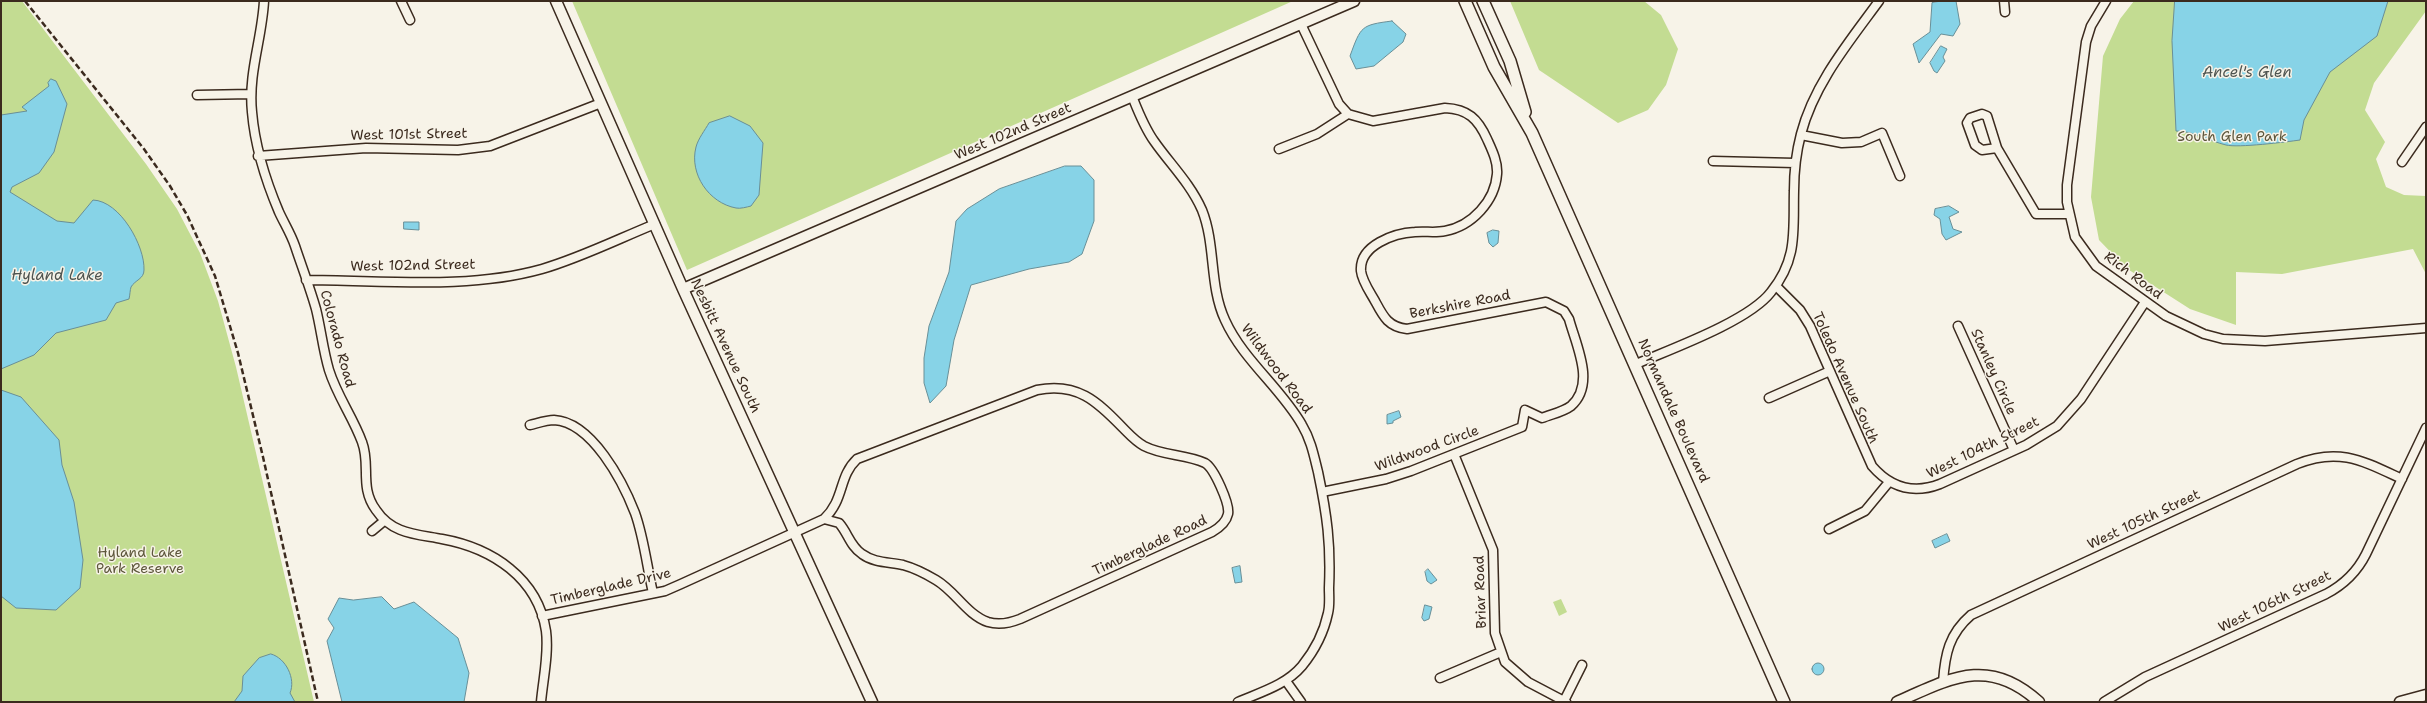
<!DOCTYPE html>
<style>
body{margin:0}
#map{position:relative;width:2427px;height:703px;overflow:hidden;background:#f7f3e8;font-family:"Shantell Sans",sans-serif}
canvas{display:block}
.frame{position:absolute;inset:0;border:2px solid #3b2a1e;pointer-events:none}
</style>
<div id="map">
<canvas width="2427" height="703"></canvas>
<div class="frame"></div>
</div>
<script>
const ctx = document.querySelector('canvas').getContext('2d');
ctx.lineJoin = 'round';
function fill(path, color) { ctx.fillStyle = color; ctx.fill(path, 'evenodd'); }
function trace(path, color, width, dash) { ctx.strokeStyle = color; ctx.lineWidth = width; ctx.lineCap = dash ? 'butt' : 'round'; ctx.setLineDash(dash || []); ctx.stroke(path); }
function drawText(font, color, halo, rows, align = 'center') {
  ctx.font = font + ' "Shantell Sans",sans-serif'; ctx.lineWidth = 3; ctx.setLineDash([]); ctx.textBaseline = 'middle'; ctx.strokeStyle = halo; ctx.fillStyle = color; for (const [text, x, y, turn = 0] of rows) {
    ctx.save(); ctx.translate(x, y); ctx.rotate((+turn || 0) * Math.PI / 180); ctx.textAlign = isNaN(turn) ? turn : align; if (halo) ctx.strokeText(text, 0, 0); ctx.fillText(text, 0, 0); ctx.restore();
  }
}
const green = new Path2D(`
 M1 1H22L146 164 177 209 200 253 218 301 236 367 314 702H1Z
 M572 1H1293L687 270Z
 M1510 1H1644L1661 15 1678 49 1666 85 1648 110 1618 123 1539 70Z
 M2134 1H2426V11L2374 83 2365 110 2385 142 2376 159 2386 187 2404 195 2426 196V274L2413 249 2282 274 2236 272V325L2190 309 2126 268 2099 240 2091 197 2103 56 2120 19Z
 M1561 599 1567 612 1559 616 1553 602Z`);
const water = new Path2D(`
 M1941 1H1956L1960 24 1953 36 1941 34 1919 63 1913 44 1930 32 1932 3Z
 M2175 1H2388L2377 36 2330 72 2304 120 2300 140C2286 142 2238 148 2226 145 2209 141 2194 131 2176 131L2172 41Z
 M1392 21 1406 34 1403 42 1374 66 1356 69 1350 56C1361 26 1361 25 1392 21Z
 M1941 46 1947 49 1943 57 1945 61 1937 73 1934 71 1930 63Z
 M51 79 56 81 67 104 54 152 39 173 12 187 10 192 57 221 74 223 93 200C120 201 145 246 144 270 144 279 135 280 131 287 130 290 130 295 129 299L116 303 106 320 56 333 34 355 1 369V115L27 111 22 107 49 86 48 83Z
 M730 116 750 126 763 143 759 195 751 206C747 207 740 209 736 208 709 203 689 174 696 147 698 139 705 130 709 123Z
 M1065 166H1081L1094 180V221L1082 254 1069 262 1029 269 971 285 954 340 946 386 930 403 924 383V358L929 326 949 272 956 221 967 209 999 189Z
 M1949 206 1959 212 1949 217 1953 229 1962 232 1946 240 1942 234 1940 219 1934 215 1935 209Z
 M404 222H419V230L404 229Z
 M1493 230 1499 231 1498 243 1493 247 1489 243 1487 233Z
 M1 390 21 397 59 440 62 465 74 502 83 560 80 588 56 610 16 608 1 596Z
 M1399 411 1401 417 1393 421V423L1387 424V415Z
 M1947 534 1950 541 1935 548 1932 541Z
 M1240 566 1242 582 1235 583 1232 568Z
 M1428 569 1437 580 1431 584 1427 581 1425 572Z
 M382 597 394 609 414 602 458 638 469 673 464 702H342L327 641 334 628 328 619 339 598 353 600Z
 M1425 605 1432 607 1429 619 1424 621 1422 618Z
 M271 654C286 658 296 679 290 693L295 702H234L242 691 243 676 259 658Z
 M1812 669a6 6 0 1 1 12 0a6 6 0 1 1-12 0Z`);
const minor = new Path2D(`
 M264 1C262 39 248 73 252 112 255 148 265 179 279 212 284 223 291 234 295 246 302 267 310 288 316 309 321 329 323 350 329 370 337 396 353 417 362 442 371 465 359 487 376 510 392 534 416 534 442 539 492 548 538 578 546 631 549 654 543 679 541 702
 M401 1 410 20
 M2004 1 2005 12
 M2106 1 2091 26 2086 42 2067 185V202L2075 237 2096 266 2166 316 2204 334 2223 339 2265 341 2426 328
 M1301 24 1339 104 1348 114 1373 121 1445 108C1468 109 1478 119 1487 139 1492 150 1498 162 1497 174 1495 201 1472 226 1445 231 1435 233 1425 231 1415 232 1395 233 1359 245 1361 271 1362 281 1370 292 1375 301 1383 316 1388 327 1407 329L1546 302 1564 311 1569 319C1576 345 1596 384 1571 406 1563 412 1552 414 1542 418L1525 410 1522 427 1411 471 1386 479 1322 492
 M197 95 251 94
 M1132 96C1138 111 1144 127 1154 141 1170 164 1190 183 1202 210 1216 245 1209 286 1225 320 1243 360 1281 388 1302 425 1311 440 1314 456 1318 472 1327 515 1331 544 1329 588 1329 596 1330 605 1328 613 1324 632 1315 650 1302 666 1286 685 1261 692 1238 702
 M1801 135 1842 143 1861 142 1882 133 1900 176
 M1997 148 1982 150 1975 145 1967 123 1970 118 1982 114 1987 116 1997 148 2036 214H2068
 M1279 149 1317 134 1348 114
 M258 156 366 148 458 150 490 146 601 103
 M1713 161 1795 163
 M2402 162 2426 127
 M306 280C383 280 467 290 542 269 580 258 618 239 655 224
 M1776 286 1800 310 1810 326 1872 466C1891 488 1914 494 1940 484L2026 445 2057 426 2081 399 2145 302
 M1958 326 2014 450
 M1636 364C1671 349 1749 321 1771 292 1798 259 1793 231 1794 191 1794 172 1796 153 1801 134 1814 84 1849 42 1879 1
 M1769 398 1830 371
 M530 425C538 423 547 420 554 420 592 422 623 482 635 513 644 538 647 567 653 593
 M1454 454 1493 550 1495 633 1505 662 1528 682 1566 702
 M1829 529 1865 511 1889 482
 M372 531 384 521
 M542 616 665 591 681 584 824 519C845 499 838 477 857 459L1037 390C1077 382 1097 401 1123 428 1130 435 1135 441 1144 446 1163 456 1186 454 1205 463 1214 468 1230 504 1228 514 1226 523 1219 528 1212 532L1020 619C1010 623 998 625 988 622 967 615 955 591 936 580 926 574 914 568 903 565 889 562 874 563 862 554 850 546 848 533 839 523L824 519
 M1440 678 1501 652
 M1286 681 1301 702
 M1943 682C1945 654 1949 634 1971 615L2297 464C2339 447 2363 461 2402 479
 M1564 701 1582 665
 M2104 702 2145 677 2326 594C2345 584 2357 572 2366 554L2426 428`);
const tertiary = new Path2D(`
 M556 1 683 289 872 702
 M683 289 1354 1
 M1897 702C1951 678 1989 656 2039 702
 M2400 702 2426 695`);
const secondary = new Path2D(`
 M1465 1 1494 67 1532 133 1784 702
 M1483 1 1510 61 1525 112`);
const rail = new Path2D(`
 M25 1 144 149 170 186 187 215 215 276 238 353 263 457 318 702`);
const streetNames = [
 ["West 102nd Street",1013,132,-23],
 ["West 101st Street",409,135,-1],
 ["West 102nd Street",413,266,-1],
 ["Rich Road",2133,276,37],
 ["Berkshire Road",1460,305,-11],
 ["Colorado Road",337,339,75],
 ["Nesbitt Avenue South",725,346,65],
 ["Wildwood Road",1276,369,53],
 ["Stanley Circle",1993,372,66],
 ["Toledo Avenue South",1845,378,66],
 ["Normandale Boulevard",1673,411,66],
 ["West 104th Street",1983,448,-26],
 ["Wildwood Circle",1427,449,-20],
 ["West 105th Street",2144,520,-25],
 ["Timberglade Road",1150,546,-25],
 ["Timberglade Drive",611,587,-13],
 ["Briar Road",1481,592,-92],
 ["West 106th Street",2275,602,-26]
];
const parkNames = [
 ["South Glen Park",2232,137],
 ["Hyland Lake",140,553],
 ["Park Reserve",140,569]
];
const waterNames = [
 ["Ancel's Glen",2247,73],
 ["Hyland Lake",57,276]
];
fill(green, '#c3dc92');
fill(water, '#87d3e7');
trace(water, '#698f97', 1);
trace(minor, '#3b2a1e', 11);
trace(tertiary, '#3b2a1e', 13);
trace(secondary, '#3b2a1e', 14);
trace(minor, '#f7f3e8', 8);
trace(tertiary, '#f7f3e8', 10);
trace(secondary, '#f7f3e8', 11);
trace(rail, '#3b2a1e', 2.5, [6, 3]);
drawText('14px', '#3b2a1e', '#f7f3e8', streetNames);
drawText('14px', '#5d563b', '#f7f3e8', parkNames);
drawText('italic 15px', '#4e5450', '#f7f3e8', waterNames);
</script>
